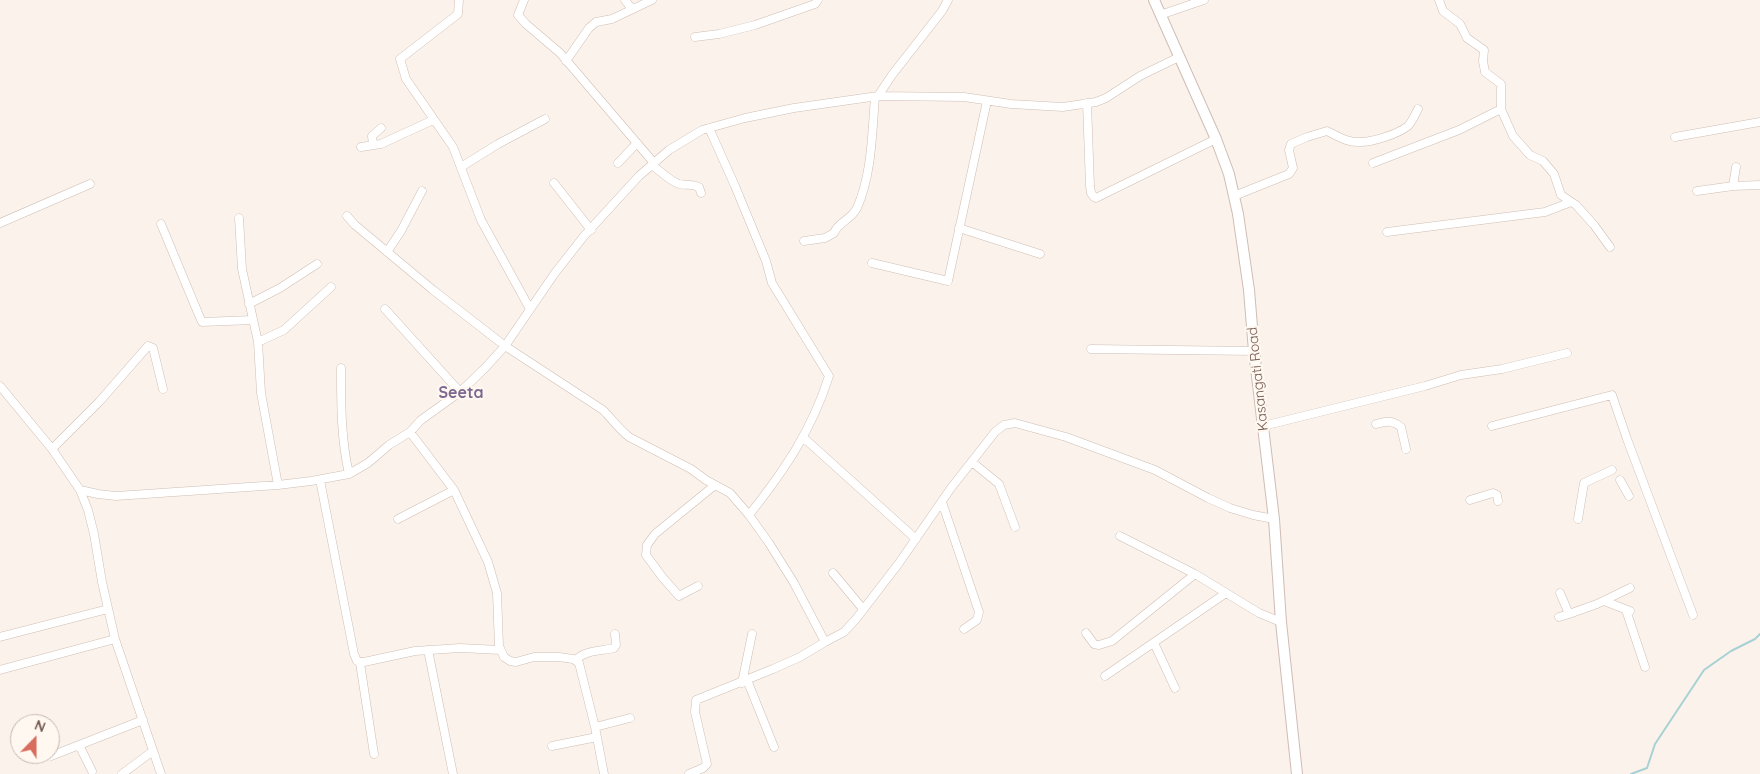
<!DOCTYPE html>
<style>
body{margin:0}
#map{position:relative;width:1760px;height:774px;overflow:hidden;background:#fbf3eb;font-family:Quicksand,sans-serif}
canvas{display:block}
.north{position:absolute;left:10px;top:714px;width:50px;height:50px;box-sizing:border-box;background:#fef8f1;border:1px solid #c7b8b1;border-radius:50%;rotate:22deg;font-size:14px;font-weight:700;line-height:20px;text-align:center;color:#745950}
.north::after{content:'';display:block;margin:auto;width:18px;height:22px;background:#d86c5d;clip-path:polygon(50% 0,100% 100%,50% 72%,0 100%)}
</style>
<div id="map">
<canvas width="1760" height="774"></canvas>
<div class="north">N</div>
</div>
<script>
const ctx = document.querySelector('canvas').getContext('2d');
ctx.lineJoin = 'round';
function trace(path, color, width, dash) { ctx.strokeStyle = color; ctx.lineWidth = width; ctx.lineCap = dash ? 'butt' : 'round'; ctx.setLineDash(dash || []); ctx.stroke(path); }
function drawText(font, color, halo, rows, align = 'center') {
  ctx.font = font + ' Quicksand,sans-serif'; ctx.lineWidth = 4.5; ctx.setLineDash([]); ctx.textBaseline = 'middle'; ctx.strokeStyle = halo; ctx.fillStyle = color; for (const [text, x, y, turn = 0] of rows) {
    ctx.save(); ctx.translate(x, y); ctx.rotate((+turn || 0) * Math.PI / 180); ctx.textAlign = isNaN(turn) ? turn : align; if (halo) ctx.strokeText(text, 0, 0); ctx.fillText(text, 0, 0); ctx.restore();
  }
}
const stream = new Path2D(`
 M1631 774 1647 768 1655 744 1704 670 1731 651 1755 639 1760 634`);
const minor = new Path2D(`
 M459 0 458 14 400 59 406 79 453 147 481 220 530 309
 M524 0 518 15 526 24 560 53 654 163
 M625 0 632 9
 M1439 0 1443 11 1460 24 1467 38 1484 50 1483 61 1485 72 1501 84V109L1513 136 1530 155 1543 161 1554 174 1561 195 1576 205 1594 225 1610 247
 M1160 15 1204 0
 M695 37 719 34 755 25 815 4 818 0
 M566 61 589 28 596 22 612 19 652 0
 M878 96 892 75 942 11 948 0
 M1087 103 1090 186 1091 193 1094 197 1096 198 1216 139
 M709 128 735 186 766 261 772 283 829 376C812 430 784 471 749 515
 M1675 137 1760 122
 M373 145 372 136 381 128
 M361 147 381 144 433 120
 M618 163 637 143
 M1373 163 1459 130 1501 109
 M652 165C660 171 670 181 679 184 687 186 690 183 699 187L701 193
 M461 167 498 144 545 119
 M554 183 591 230
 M1733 186 1760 185
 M1697 191 1733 186 1736 167
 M1234 196 1289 174 1293 168 1289 150 1291 144 1307 137 1327 131C1337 136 1348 143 1360 142 1373 142 1398 134 1408 126 1412 122 1415 115 1418 109
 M347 216 355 225 433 290 505 346 603 410C612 419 619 429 629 437L691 469 706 480 730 493 749 515 769 543 794 583 825 642 844 632 856 619 899 563 951 488 995 432 1004 425 1015 423 1066 437 1155 470 1208 498 1230 508 1253 515 1274 519
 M239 218 242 269 258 342 261 393 278 485
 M0 223 90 184
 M161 224 198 313 202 322 253 320
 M959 228 1040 254
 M1387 232 1545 212 1571 202
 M804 241 825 238 834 233C838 222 851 220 857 208 872 174 872 133 875 97
 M387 252 401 231 422 191
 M872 263 948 281 987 101
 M249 304 280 288 317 264
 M385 309 460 392
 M258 342 284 330 331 287
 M1091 349 1254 351
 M341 368C341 404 341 439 349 474
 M0 386 52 449 80 490 88 510 94 534 102 582 115 639 161 774
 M1376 424C1387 421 1392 420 1401 427L1406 449
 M1263 426 1425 386 1461 375 1502 369 1567 353
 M1492 426 1612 395 1627 439 1693 615
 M410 432 454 490 488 562 497 593 499 646 504 657 510 661 516 662 534 657H559L573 659 579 663 595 727 604 774
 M804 438 916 539
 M52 449 99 402 148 346 153 348 163 389
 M972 462 999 484 1015 527
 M320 480 354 654 357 661 364 662 415 651 460 648 500 650
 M1620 480 1629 496
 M80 490 98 494 116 496 278 485 311 481 349 474 368 463 389 445 410 432 421 420 460 392 485 368 505 346 555 273 584 236 639 176 669 150 702 130 745 118 794 108 878 96 964 97 1011 104 1063 107 1096 102 1106 98 1140 76 1179 57
 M1470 500 1493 493 1497 495 1498 501
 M942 502 979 612 977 620 964 629
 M398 519 454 490
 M1578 519 1584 483 1612 470
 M1120 536 1195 574 1259 613 1281 622
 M833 573 863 609
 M698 586 679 596 663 578 646 555 647 545 655 534 715 485
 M1604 601 1630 611
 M1626 610 1645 667
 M1569 614 1597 604 1630 588
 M1559 617 1569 614 1560 593
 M1086 633 1094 644 1099 645 1112 641 1195 574
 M0 637 108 609
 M1154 643 1175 688
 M428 650 453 774
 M576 660C585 650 602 651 614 648L616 645 615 634
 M360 663 374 754
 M0 670 115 639
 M1105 676 1226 593
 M747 680 774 747
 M742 683 752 634
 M595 727 630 718
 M79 745 92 771
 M552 746 597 737
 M51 756 143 720
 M122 774 153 751
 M689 774 703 768 707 764 695 712 696 700 773 669 800 657 825 642`);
const tertiary = new Path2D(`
 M1154 0 1216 139 1229 174 1238 214 1249 290 1254 351 1274 519 1281 622 1297 774`);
const streetNames = [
 ["Kasangati Road",1258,379,-96]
];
const quarterNames = [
 ["Seeta",461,393]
];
trace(stream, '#a8d1d4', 2);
trace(minor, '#cebdb4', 9);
trace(tertiary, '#cebdb4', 12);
trace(minor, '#fff', 8);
trace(tertiary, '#fff', 10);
drawText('14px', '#745950', '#fef8f1', streetNames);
drawText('bold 16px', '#7e688f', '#fef8f1', quarterNames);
</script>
